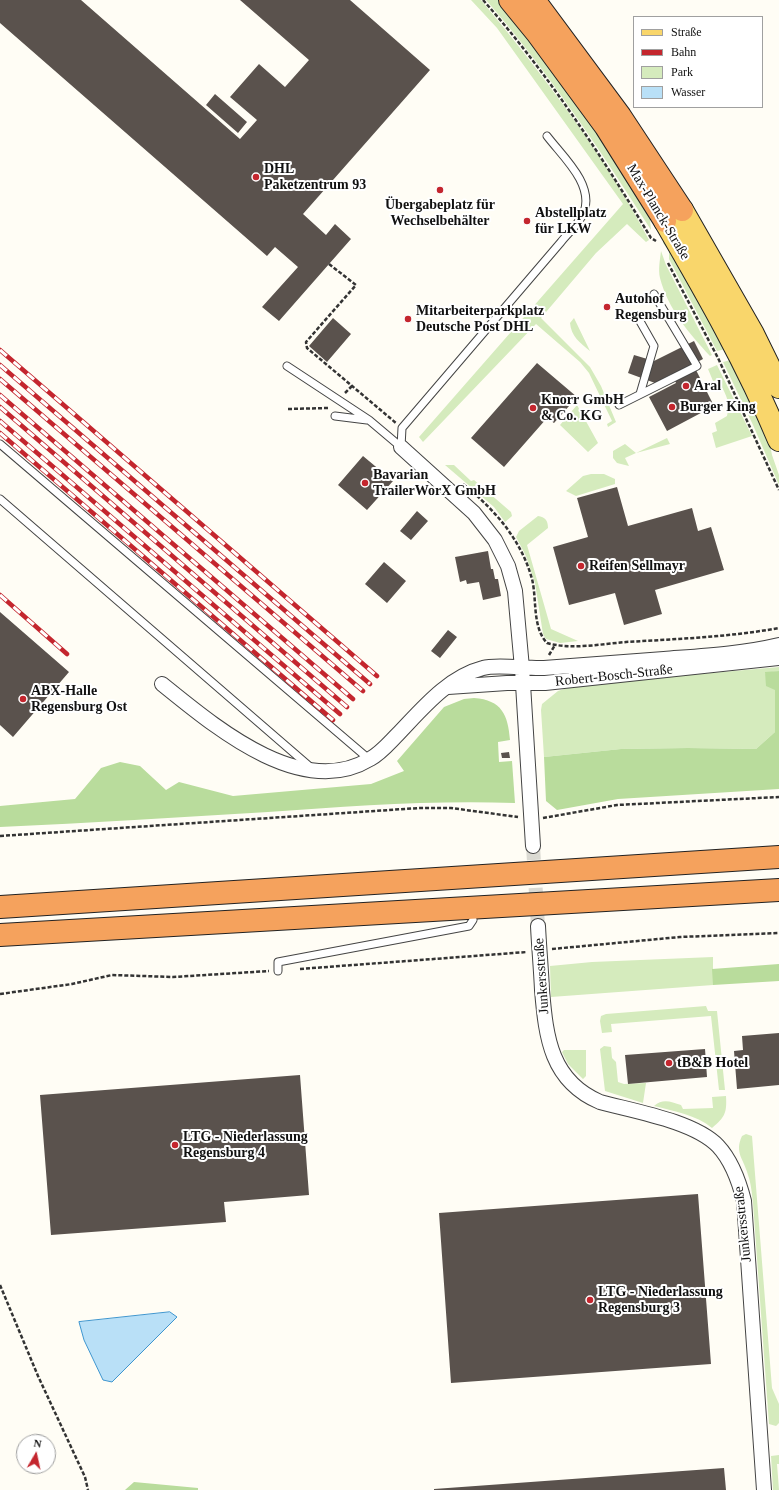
<!DOCTYPE html>
<meta charset="utf-8">
<style>
body{margin:0}
#map{position:relative;width:779px;height:1490px;overflow:hidden;background:#fffdf5;font-family:Georgia,serif}
canvas{display:block}
.legend{position:absolute;left:633px;top:16px;width:130px;height:92px;box-sizing:border-box;background:#fff;border:1px solid #a0a0a0;margin:0;padding:5px 7px;list-style:none;font-size:12px;color:#111}
.legend li{display:flex;align-items:center;gap:8px;height:20px}
.legend b{width:20px;border:1px solid #a0a0a0}
.north{position:absolute;left:16px;top:1434px;width:40px;height:40px;box-sizing:border-box;background:#fff;border:1px solid #a0a0a0;border-radius:50%;rotate:9deg;font-size:11px;font-weight:700;line-height:16px;text-align:center;color:#111}
.north::after{content:'';display:block;margin:auto;width:14px;height:18px;background:#c4262e;clip-path:polygon(50% 0,100% 100%,50% 72%,0 100%)}
</style>
<div id="map">
<canvas width="779" height="1490"></canvas>
<ul class="legend">
<li><b style="height:5px;background:#f9d66b"></b>Straße</li>
<li><b style="height:5px;background:#c4262e"></b>Bahn</li>
<li><b style="height:11px;background:#d5ebbd"></b>Park</li>
<li><b style="height:11px;background:#b9e0f7"></b>Wasser</li>
</ul>
<div class="north">N</div>
</div>
<script>
const ctx = document.querySelector('canvas').getContext('2d');
ctx.lineJoin = 'round';
function fill(path, color) { ctx.fillStyle = color; ctx.fill(path, 'evenodd'); }
function trace(path, color, width, dash) { ctx.strokeStyle = color; ctx.lineWidth = width; ctx.lineCap = dash ? 'butt' : 'round'; ctx.setLineDash(dash || []); ctx.stroke(path); }
function drawText(font, color, halo, rows, align = 'center') {
  ctx.font = font + ' Georgia,serif'; ctx.lineWidth = 4; ctx.setLineDash([]); ctx.textBaseline = 'middle'; ctx.strokeStyle = halo; ctx.fillStyle = color; for (const [text, x, y, turn = 0] of rows) {
    ctx.save(); ctx.translate(x, y); ctx.rotate((+turn || 0) * Math.PI / 180); ctx.textAlign = isNaN(turn) ? turn : align; if (halo) ctx.strokeText(text, 0, 0); ctx.fillText(text, 0, 0); ctx.restore();
  }
}
const green = new Path2D(`
 M471 0H481C541 72 605 156 649 240L646 242 627 224 596 253 541 318 590 367 601 386 616 422 608 427 607 424 612 421 589 373 580 362 536 324 423 442 419 437 623 204 497 28Z
 M486 0H500L557 73 649 208 651 230C600 150 548 71 486 0Z
 M664 234 726 349 717 351 669 259V251L663 243Z
 M661 251 666 265 712 355 710 356C689 333 668 309 660 278 658 269 660 260 661 251Z
 M574 318 590 351C580 343 571 336 570 323Z
 M731 360 769 440 772 455 779 475V485L753 425 723 362Z
 M717 365 752 436 716 448 712 433 717 431 715 423 727 416C731 401 725 393 718 380L713 381 708 369Z
 M577 405 598 443 588 452 560 425Z
 M667 438 670 444 636 453 625 458 629 466 617 463 613 458V451L625 444 636 453Z
 M445 465H454L471 481 474 480 511 512 512 516 505 522 494 507Z
 M591 474H604L615 479V484L576 496 566 491 583 476Z
 M538 516C545 517 548 520 548 528L527 545 551 629 578 641 560 643 546 639 543 634 535 583 526 556 516 537 519 531Z
 M779 667V671L765 673 776 690 775 732 756 749 688 748 621 749 544 757 541 710 542 704 558 691 576 685Z
 M713 957V985L551 997 550 966 592 962Z
 M706 1006 708 1011H717L725 1090H719L711 1016 611 1024 612 1032 602 1033 600 1021 601 1016 606 1014Z
 M604 1046 611 1047 612 1058 616 1062 618 1082 624 1084 646 1083 643 1103 605 1091 600 1049Z
 M564 1050H586V1076L583 1079 568 1064 562 1052Z
 M726 1096C727 1113 725 1117 712 1128 697 1115 673 1111 654 1106 663 1098 671 1102 681 1105L683 1109 713 1108 712 1097Z
 M746 1134 752 1136 772 1388 779 1404V1423L776 1426 769 1424 753 1203C752 1194 751 1183 748 1175 744 1159 734 1153 742 1136Z
 M779 1455V1464H777L779 1490H773L771 1456Z`);
const forest = new Path2D(`
 M779 671V789L618 799 557 810 546 801 544 757 621 749 688 748 756 749 775 732V690L766 686 765 672Z
 M474 698C502 700 508 715 510 740L498 742 499 762 512 761 515 803C433 800 351 806 268 812 179 817 90 823 0 827V806L75 799 101 768 120 762 140 766 166 790 179 782 233 796 371 784 404 771 397 761 444 707 464 699Z
 M779 964V981L713 985 712 969Z
 M134 1482 198 1488V1490H125Z`);
const water = new Path2D(`
 M170 1312 177 1317 112 1382 103 1380 84 1340 79 1322Z`);
const building = new Path2D(`
 M0 0H81L240 139 257 120 230 97 259 64 285 87 309 60 240 0H350L430 70 303 214 326 235 335 224 351 239 279 321 262 307 298 267 275 247 267 256 0 23Z
 M215 94 247 122 238 133 206 105Z
 M333 318 351 334 327 362 309 346Z
 M694 341 703 359 686 368 689 374 696 370 714 406 667 431 649 397 676 383 672 374 655 383 628 373 634 355 654 361Z
 M537 363 577 397 554 423 547 418 504 467 471 438Z
 M363 456 393 481 367 510 338 485Z
 M617 487 628 526 692 508 698 531 711 527 724 570 655 590 662 614 624 625 615 593 569 605 553 547 588 537 577 498Z
 M417 511 428 521 411 540 400 531Z
 M488 551 491 569H493L495 579H498L501 596 483 600 479 582 467 584 466 580 460 582 455 557Z
 M384 562 406 581 387 603 365 584Z
 M0 612 69 672 13 737 0 725Z
 M448 630 457 637 440 658 431 651Z
 M509 752 510 758H502L501 753Z
 M779 1033V1085L737 1089 734 1051 743 1050 742 1036Z
 M705 1049 707 1077 628 1084 625 1055Z
 M300 1075 309 1195 224 1202 226 1222 51 1235 40 1095Z
 M698 1194 711 1364 451 1383 439 1213Z
 M724 1468 726 1490H434V1489Z`);
const streetTunnel = new Path2D(`
 M533 846 538 926`);
const path = new Path2D(`
 M483 0C547 72 601 155 651 238L656 241
 M668 263 718 358 779 490
 M329 264 356 285 306 342 307 348 396 423
 M345 393 352 386
 M288 409 329 408
 M463 484C494 509 521 539 532 579 537 599 532 627 547 643 571 650 601 644 626 642 677 639 729 637 779 628
 M549 655 555 645
 M543 818 617 805 779 797
 M0 836 419 808H451L518 817
 M552 949 680 937 779 933
 M300 969 527 952
 M0 994 72 984 112 975 173 977 269 971
 M0 1285 38 1376 85 1477 88 1490`);
const lane = new Path2D(`
 M637 316 654 346 640 394
 M287 366 369 420 401 447
 M619 405 697 366 654 294
 M335 416 367 420
 M0 444 370 760
 M401 447 402 428 561 242C568 233 580 223 584 212 594 184 563 157 547 136
 M0 499 309 766
 M278 971V962L469 926 473 920`);
const street = new Path2D(`
 M401 447 474 513 495 540 508 566 515 591 522 668 533 846
 M162 684C213 725 301 801 370 759 381 753 389 743 398 734 422 709 448 677 483 668 497 664 528 669 544 668 584 665 624 662 664 659 702 656 741 654 779 645
 M448 687 507 683H545L779 658
 M538 926C539 947 541 968 542 990 546 1038 551 1081 600 1102 633 1111 694 1121 718 1146 732 1161 739 1181 744 1201L764 1490`);
const primary = new Path2D(`
 M682 210 753 334 779 387
 M665 221C706 292 747 363 779 440`);
const highway = new Path2D(`
 M510 0 537 33 606 127 665 221
 M534 0 620 116 682 210
 M0 907 779 857
 M0 935 779 890`);
const rail = new Path2D(`
 M0 350 377 676
 M0 365 370 684
 M0 379 363 691
 M0 395 353 699
 M0 407 347 707
 M0 421 340 714
 M0 433 333 720
 M0 595 67 654`);
const markers = [
 [256,177,4,"#c4262e"],
 [440,190,4,"#c4262e"],
 [527,221,4,"#c4262e"],
 [607,307,4,"#c4262e"],
 [408,319,4,"#c4262e"],
 [686,386,4,"#c4262e"],
 [672,407,4,"#c4262e"],
 [533,408,4,"#c4262e"],
 [365,483,4,"#c4262e"],
 [581,566,4,"#c4262e"],
 [23,699,4,"#c4262e"],
 [669,1063,4,"#c4262e"],
 [175,1145,4,"#c4262e"],
 [590,1300,4,"#c4262e"]
];
const poiNames = [
 ["DHL",264,169],
 ["Paketzentrum 93",264,185],
 ["Übergabeplatz für",440,205,"center"],
 ["Wechselbehälter",440,221,"center"],
 ["Abstellplatz",535,213],
 ["für LKW",535,229],
 ["Autohof",615,299],
 ["Regensburg",615,315],
 ["Mitarbeiterparkplatz",416,311],
 ["Deutsche Post DHL",416,327],
 ["Aral",694,386],
 ["Knorr GmbH",541,400],
 ["& Co. KG",541,416],
 ["Burger King",680,407],
 ["Bavarian",373,475],
 ["TrailerWorX GmbH",373,491],
 ["Reifen Sellmayr",589,566],
 ["ABX-Halle",31,691],
 ["Regensburg Ost",31,707],
 ["tB&B Hotel",677,1063],
 ["LTG - Niederlassung",183,1137],
 ["Regensburg 4",183,1153],
 ["LTG - Niederlassung",598,1292],
 ["Regensburg 3",598,1308]
];
const streetNames = [
 ["Max-Planck-Straße",658,212,59],
 ["Robert-Bosch-Straße",614,676,-6],
 ["Junkersstraße",542,976,-94],
 ["Junkersstraße",743,1224,-96]
];
fill(green, '#d5ebbd');
fill(forest, '#b9dc9c');
fill(water, '#b9e0f7');
trace(water, '#3f96cf', 1);
fill(building, '#5a524d');
trace(streetTunnel, '#dbdad3', 14, [14, 7]);
trace(lane, '#444', 9);
trace(street, '#444', 16);
trace(primary, '#222', 24);
trace(highway, '#222', 24);
trace(path, '#333', 2.5, [4, 2]);
trace(lane, '#fff', 7);
trace(street, '#fff', 14);
trace(primary, '#f9d66b', 22);
trace(highway, '#f5a25d', 22);
trace(rail, '#c4262e', 4.5);
trace(rail, '#fff', 3, [9]);
for (const [x, y, r, color] of markers) { const dot = new Path2D(); dot.arc(x, y, r, 0, 2 * Math.PI); ctx.fillStyle = color; ctx.fill(dot); trace(dot, '#fff', 1.5); }
drawText('bold 14px', '#111', '#fff', poiNames, 'left');
drawText('14px', '#111', '#fff', streetNames);
</script>
